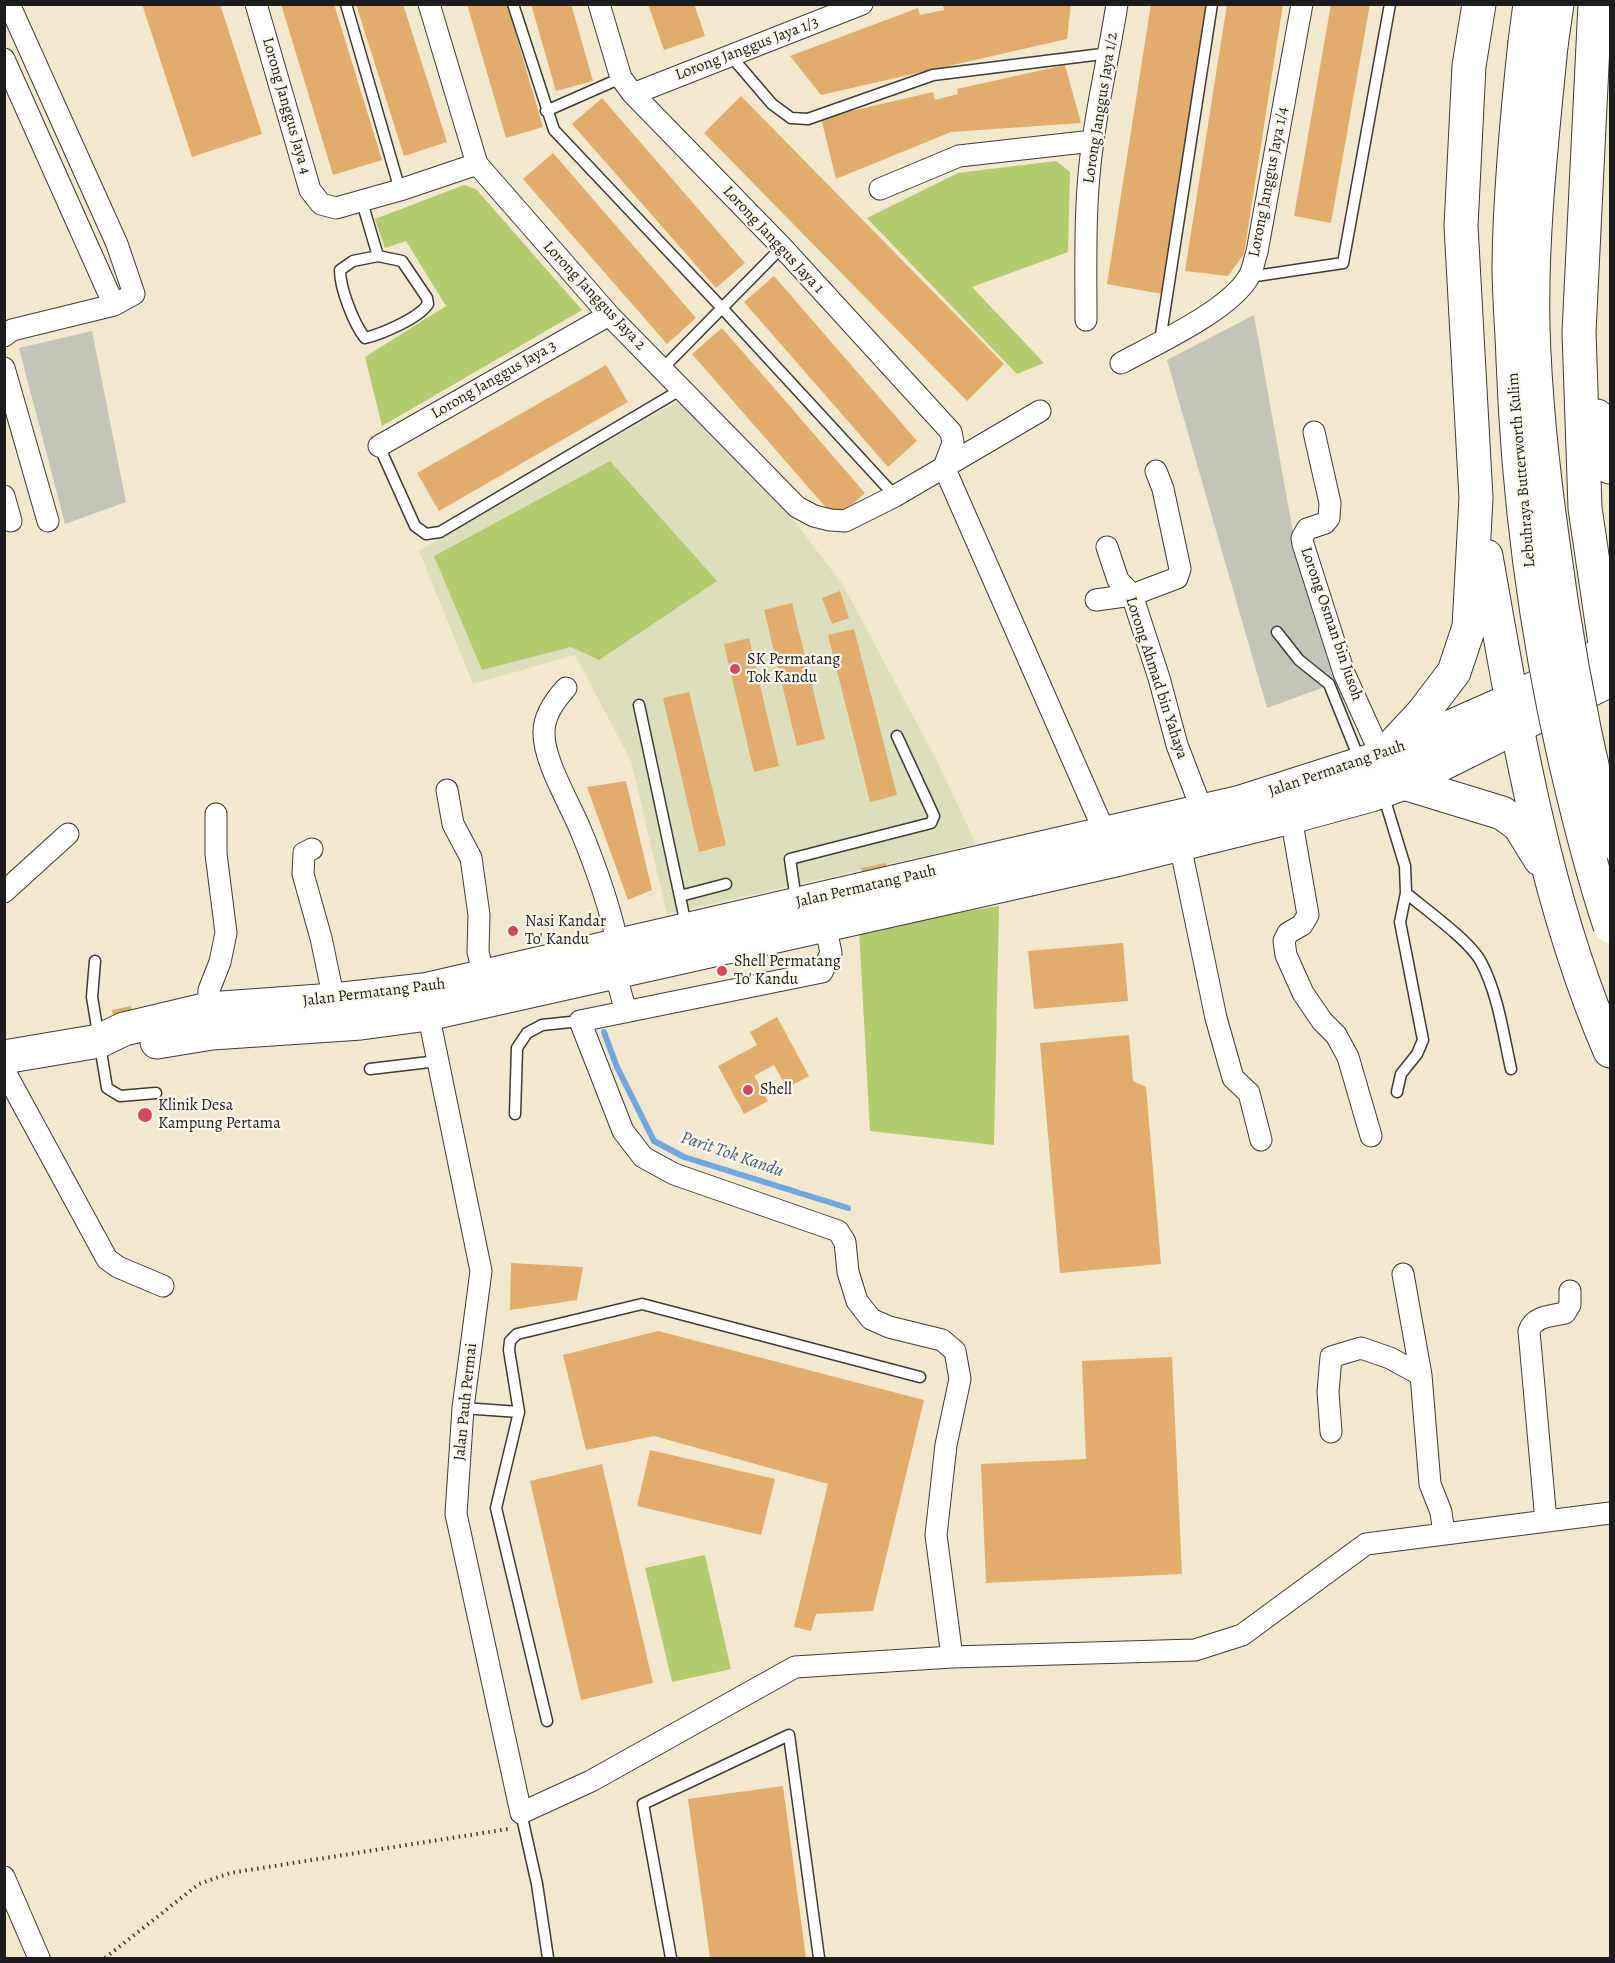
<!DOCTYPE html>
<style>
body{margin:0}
#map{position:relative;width:1615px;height:1963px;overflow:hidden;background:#f2e8ce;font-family:Alegreya,serif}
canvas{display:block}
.frame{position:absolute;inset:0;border:6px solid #1c1c1c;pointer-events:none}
</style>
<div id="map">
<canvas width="1615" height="1963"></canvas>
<div class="frame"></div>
</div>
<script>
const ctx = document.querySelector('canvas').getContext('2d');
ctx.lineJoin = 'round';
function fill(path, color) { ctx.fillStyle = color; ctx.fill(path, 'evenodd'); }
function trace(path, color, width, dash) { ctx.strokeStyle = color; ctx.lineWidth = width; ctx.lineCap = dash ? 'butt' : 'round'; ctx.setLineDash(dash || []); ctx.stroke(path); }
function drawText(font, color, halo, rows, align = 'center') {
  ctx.font = font + ' Alegreya,serif'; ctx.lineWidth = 4.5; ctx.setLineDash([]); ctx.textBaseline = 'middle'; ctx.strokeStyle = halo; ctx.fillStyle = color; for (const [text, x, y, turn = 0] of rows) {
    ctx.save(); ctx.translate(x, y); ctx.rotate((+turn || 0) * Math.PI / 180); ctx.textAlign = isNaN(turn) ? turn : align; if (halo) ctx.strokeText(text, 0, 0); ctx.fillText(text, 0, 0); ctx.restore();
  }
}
const built = new Path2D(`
 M678 401 795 522 843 585 937 761 976 844 667 914 631 761 575 655 473 684 419 551Z`);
const industrial = new Path2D(`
 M1254 315 1294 538 1341 681 1267 708 1167 360Z
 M92 331 126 502 65 524 19 348Z`);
const green = new Path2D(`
 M1056 161 1070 172 1068 252 972 287 1044 363 1017 374 867 218 958 173Z
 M464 185 476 189 582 310 382 426 365 357 446 306 406 241 385 248 375 219Z
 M610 461 717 581 599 660 571 647 482 670 434 556Z
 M999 906 994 1145 870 1131 859 929Z
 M705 1555 731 1669 672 1682 645 1568Z`);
const stream = new Path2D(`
 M604 1032 617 1067 654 1141 684 1157 848 1208`);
const building = new Path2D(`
 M142 4H220L262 134 192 157Z
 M281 4H334L382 160 333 175Z
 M356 4H403L447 142 404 156Z
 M467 4H507L543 127 506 138Z
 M531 4H571L593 81 556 91Z
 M648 4H694L705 36 664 50Z
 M946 4H1071L1067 39 821 95 790 56 918 8 920 15 944 10 943 5Z
 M1151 4H1207L1162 294 1107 284Z
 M1227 4H1283L1244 254 1228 276 1185 271Z
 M1331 4H1370L1331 223 1294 216Z
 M1065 65 1081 123 951 132 836 179 821 118 933 92 935 100 958 94 957 89Z
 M741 96 1004 364 967 401 704 133Z
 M602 98 745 263 716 288 572 124Z
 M553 153 696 318 667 344 523 179Z
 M774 276 917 441 888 467 744 302Z
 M722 328 865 493 836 519 692 354Z
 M606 365 628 402 439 511 417 473Z
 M840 591 849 618 832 624 822 598Z
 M792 603 825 739 797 746 764 610Z
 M854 629 897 795 870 802 828 635Z
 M749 638 779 766 754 772 724 644Z
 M689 692 726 845 699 852 663 698Z
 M626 781 652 890 628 900 587 787Z
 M886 863 888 870 863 876 861 868Z
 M1123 943 1128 1001 1034 1009 1028 951Z
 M131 1006 133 1016 114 1020 112 1010Z
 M777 1017 809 1076 787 1088 774 1065 754 1076 768 1101 744 1114 718 1066 757 1045 750 1032Z
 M1129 1035 1133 1081 1146 1087 1161 1264 1060 1273 1040 1043Z
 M511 1263 583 1267 577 1300 510 1310Z
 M658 1331 924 1400 873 1611 816 1614 811 1631 794 1627 828 1484 654 1436 586 1450 563 1355Z
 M1172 1357 1182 1574 986 1583 981 1464 1086 1459 1082 1361Z
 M650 1450 775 1479 761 1535 637 1506Z
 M602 1464 653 1683 581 1700 530 1481Z
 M783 1786 806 1958H710L688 1799Z`);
const path = new Path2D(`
 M105 1958 199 1884 230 1873 508 1829 510 1827`);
const service = new Path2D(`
 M346 4 400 190
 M513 4 554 130 722 308 895 496
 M730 55 772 104 791 118 808 119 933 75 1110 53
 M546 111 621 78
 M362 202 378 256
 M378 256 402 261 427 298 428 304C419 318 382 334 365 338 354 324 340 289 340 270L353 261Z
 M1249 277 1343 263 1390 4
 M1160 341 1212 4
 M662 369 782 247
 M379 446 415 526 426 534 440 532 682 389
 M1277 632 1299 660 1329 684 1360 761
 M639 705 686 925
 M1383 794 1405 866 1406 893 1400 922 1423 1040 1417 1054 1401 1074 1397 1092
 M1406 893C1425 909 1470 941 1481 962 1498 994 1503 1033 1511 1069
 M680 896 726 884
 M796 900 790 859 931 823 934 816 897 736
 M95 961 92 997 107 1088 120 1096 156 1093
 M370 1069 438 1061
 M515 1114 517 1048 527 1033 542 1025 580 1021
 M463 1408 519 1412 496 1508 547 1721
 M519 1412 509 1350 510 1341 517 1334 642 1304 920 1377
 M521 1813 537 1884 548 1958
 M671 1958 643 1804 789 1735 819 1958`);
const minor = new Path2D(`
 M256 4 310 190 321 204 336 208 400 190 477 164
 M429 4 477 164 609 315 797 507 814 516 830 520 845 521 895 496 1040 411
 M599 4 621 78 633 94 782 247 951 432 953 443 944 467 1109 842
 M4 59 114 305
 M633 94 862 4
 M880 189 959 156 1093 141
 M1086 320C1086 260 1084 200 1093 141 1099 95 1110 50 1117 4
 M4 336 12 330 114 305 134 294 117 244 9 4
 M1121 363C1156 344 1228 311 1248 278 1253 271 1254 260 1257 252L1302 4
 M4 368 48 521
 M1314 432 1330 503 1329 518 1325 523 1307 529 1302 538 1303 544 1344 673 1382 757
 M379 446 609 315
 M4 496 11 521
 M1107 547 1118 580 1132 595 1159 678 1177 745 1202 810
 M1096 600 1132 595 1177 578 1180 569 1163 489 1156 471
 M566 688C555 700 544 715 544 732 543 760 570 804 581 831 595 865 610 908 618 945
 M447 790 453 824 471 858 479 915 478 952 484 976
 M1291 817 1308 915 1302 925 1288 933 1284 941 1286 955 1303 993 1322 1021 1336 1035 1348 1057 1371 1136
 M1180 845 1216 1018 1233 1078 1249 1093 1261 1140
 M312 849 304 853 303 874 321 938 334 1000
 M4 892 68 834
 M823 914 831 953 822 972 580 1021 623 1131 643 1157 674 1174 838 1231 845 1242 848 1272 857 1301 871 1319 889 1327 942 1340 955 1351 960 1379 946 1445 936 1535 952 1657
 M615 972 626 1012
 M426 1003 481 1271 463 1408 456 1514 521 1813 591 1781 795 1667 952 1657 1195 1650 1242 1635 1366 1544 1610 1513
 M208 1009 209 990 220 962 226 933 216 854V814
 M4 1070 107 1259 118 1267 163 1286
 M1403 1274 1421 1375 1430 1484 1441 1512 1444 1534
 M1331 1432 1328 1392 1331 1357 1361 1348 1390 1358 1421 1375
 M1546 1521 1529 1331C1534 1316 1551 1316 1565 1313L1570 1305V1291
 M4 1877 39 1958`);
const primary = new Path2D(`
 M157 1042 212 1033 361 1023 428 1014 1116 860 1291 817 1371 795 1404 783 1610 680
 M4 1057 99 1041 124 1029 208 1009 334 1000 424 990 1241 802 1382 757 1511 700 1610 650`);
const motorway = new Path2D(`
 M1595 4 1579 332 1585 508 1610 677
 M1525 42 1530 4
 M1551 46 1557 4
 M1597 416 1605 455 1610 467
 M1486 556C1515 720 1543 897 1610 1051
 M1382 757 1422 714 1454 672 1469 627 1476 498 1461 226 1469 66 1479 4
 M1404 783 1502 813 1519 825 1540 859`);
const motorwayBridge = new Path2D(`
 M1525 42C1517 116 1510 191 1509 264 1509 296 1512 328 1513 360 1518 495 1535 628 1565 760 1578 816 1592 872 1610 926
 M1551 46C1542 139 1531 232 1533 327 1535 399 1543 472 1553 543 1566 644 1585 743 1610 842`);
const markers = [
 [735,669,6,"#d1495b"],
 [513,931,6,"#d1495b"],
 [722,971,6,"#d1495b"],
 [748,1090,6,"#d1495b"],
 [145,1115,8,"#d1495b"]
];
const streetNames = [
 ["Lorong Janggus Jaya 1/3",747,49,-21],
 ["Lorong Janggus Jaya 4",286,106,74],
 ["Lorong Janggus Jaya 1/2",1101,108,-81],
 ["Lorong Janggus Jaya 1/4",1269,182,-79],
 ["Lorong Janggus Jaya 1",773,240,47],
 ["Lorong Janggus Jaya 2",594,296,47],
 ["Lorong Janggus Jaya 3",494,380,-30],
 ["Lebuhraya Butterworth Kulim",1522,470,-95],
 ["Lorong Osman bin Jusoh",1331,624,71],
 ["Lorong Ahmad bin Yahaya",1156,678,72],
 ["Jalan Permatang Pauh",1337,769,-19],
 ["Jalan Permatang Pauh",866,887,-13],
 ["Jalan Permatang Pauh",374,993,-7],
 ["Jalan Pauh Permai",466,1402,-84]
];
const poiNames = [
 ["SK Permatang",747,660],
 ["Tok Kandu",747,678],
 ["Nasi Kandar",525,922],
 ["To' Kandu",525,940],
 ["Shell Permatang",734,962],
 ["To' Kandu",734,980],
 ["Shell",760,1090],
 ["Klinik Desa",158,1106],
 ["Kampung Pertama",158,1124]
];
const waterNames = [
 ["Parit Tok Kandu",732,1155,19]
];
fill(built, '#dddebc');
fill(industrial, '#c2c6b9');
fill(green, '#b3ca6e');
trace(stream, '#6ea8de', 6);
fill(building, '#e1ac6c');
trace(service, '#3c3b37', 13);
trace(minor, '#3c3b37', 23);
trace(primary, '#3c3b37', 35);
trace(motorway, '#3c3b37', 35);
trace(path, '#3c3b37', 4, [1.5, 4.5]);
trace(service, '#fff', 10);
trace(minor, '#fff', 21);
trace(primary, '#fff', 33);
trace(motorway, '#fff', 33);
trace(motorwayBridge, '#3c3b37', 35, []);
trace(motorwayBridge, '#fff', 33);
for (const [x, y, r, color] of markers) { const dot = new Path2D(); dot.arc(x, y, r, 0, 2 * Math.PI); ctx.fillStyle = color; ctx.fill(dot); trace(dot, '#fbf7ec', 2); }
drawText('16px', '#1c1c1c', '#fbf7ec', streetNames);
drawText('16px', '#1c1c1c', '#fbf7ec', poiNames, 'left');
drawText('italic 18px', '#415b73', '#fbf7ec', waterNames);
</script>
